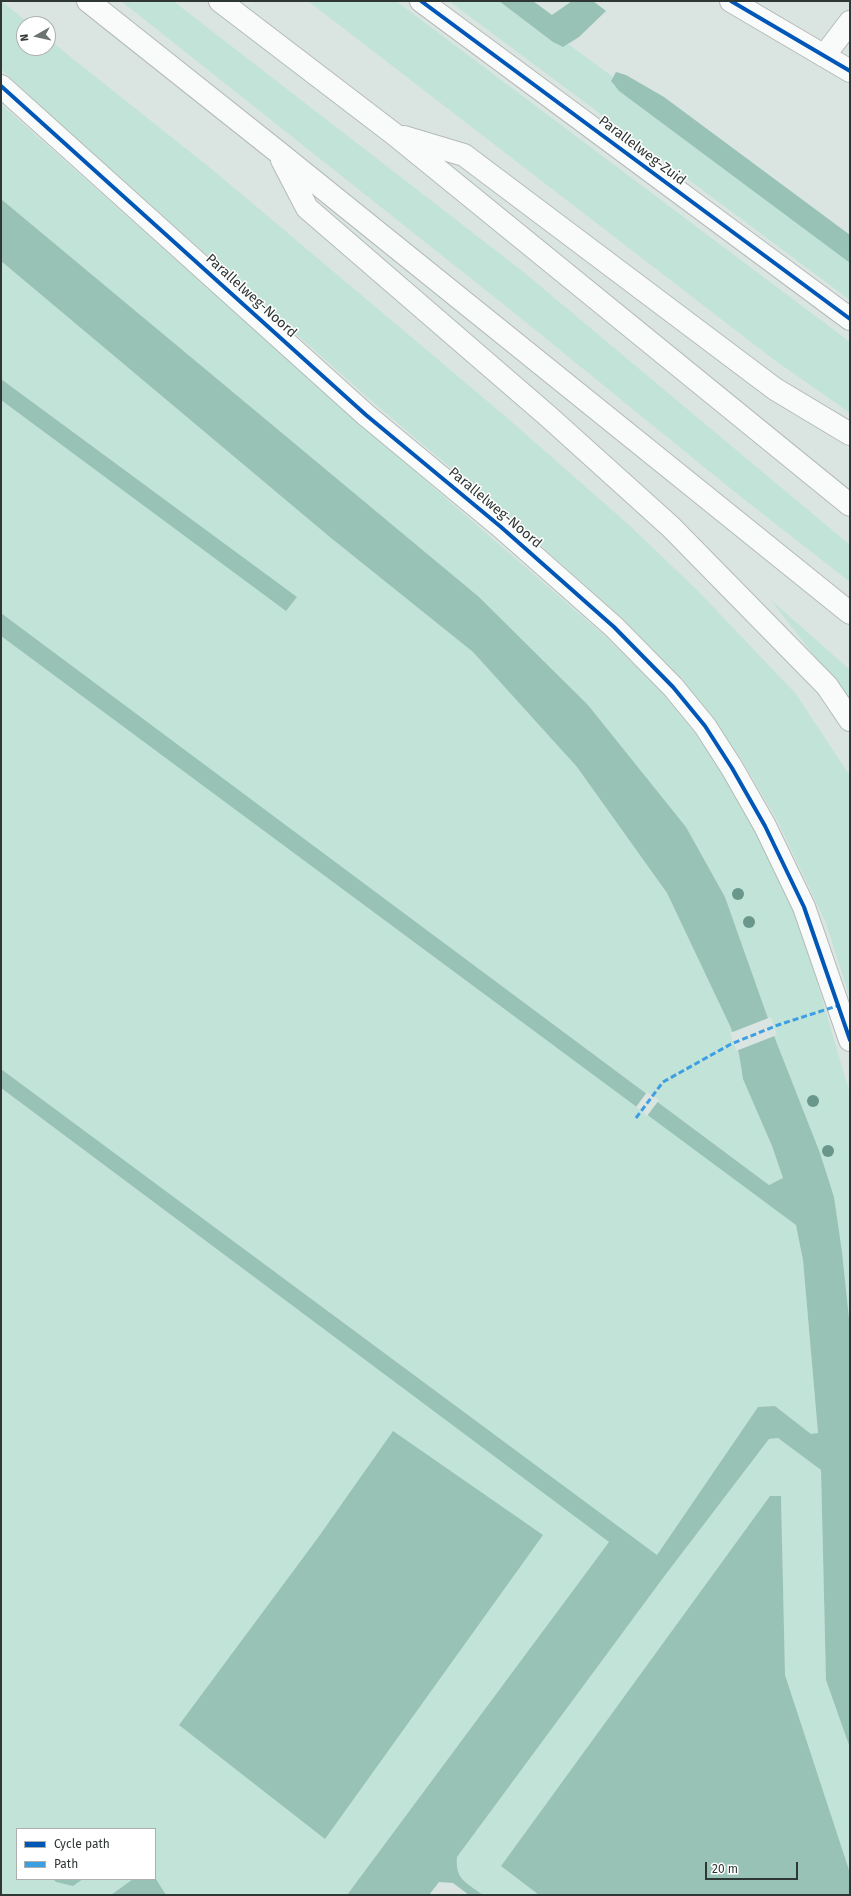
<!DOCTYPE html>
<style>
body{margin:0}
#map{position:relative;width:851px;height:1896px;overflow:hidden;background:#dae5e1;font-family:"Fira Sans",sans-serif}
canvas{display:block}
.frame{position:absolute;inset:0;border:2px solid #2f3734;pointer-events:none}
.legend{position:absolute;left:16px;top:1828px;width:140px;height:52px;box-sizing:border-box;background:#fff;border:1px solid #acafae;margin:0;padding:5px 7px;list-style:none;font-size:12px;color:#2f3734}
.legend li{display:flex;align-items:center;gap:8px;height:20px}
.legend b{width:20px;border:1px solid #acafae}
.north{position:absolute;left:16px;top:16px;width:40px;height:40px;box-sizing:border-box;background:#fff;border:1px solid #acafae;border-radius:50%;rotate:262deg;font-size:11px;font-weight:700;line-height:16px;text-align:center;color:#2f3734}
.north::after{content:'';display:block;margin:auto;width:14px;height:18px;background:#6b7471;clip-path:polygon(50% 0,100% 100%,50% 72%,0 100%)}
.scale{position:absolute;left:705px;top:1862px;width:93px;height:18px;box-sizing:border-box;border:2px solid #2f3734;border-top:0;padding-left:5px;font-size:12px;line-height:14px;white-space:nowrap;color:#2f3734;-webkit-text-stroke:3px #fff;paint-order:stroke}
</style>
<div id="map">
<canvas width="851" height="1896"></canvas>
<div class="frame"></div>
<ul class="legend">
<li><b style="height:5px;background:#0057b8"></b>Cycle path</li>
<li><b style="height:5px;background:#3d9ee2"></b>Path</li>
</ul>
<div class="north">N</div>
<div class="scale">20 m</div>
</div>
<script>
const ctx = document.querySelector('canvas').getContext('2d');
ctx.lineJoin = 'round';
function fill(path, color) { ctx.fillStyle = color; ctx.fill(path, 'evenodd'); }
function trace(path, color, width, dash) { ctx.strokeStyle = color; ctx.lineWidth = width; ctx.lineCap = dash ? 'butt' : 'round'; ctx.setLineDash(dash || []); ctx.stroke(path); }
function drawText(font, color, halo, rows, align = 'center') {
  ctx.font = font + ' "Fira Sans",sans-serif'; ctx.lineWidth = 3; ctx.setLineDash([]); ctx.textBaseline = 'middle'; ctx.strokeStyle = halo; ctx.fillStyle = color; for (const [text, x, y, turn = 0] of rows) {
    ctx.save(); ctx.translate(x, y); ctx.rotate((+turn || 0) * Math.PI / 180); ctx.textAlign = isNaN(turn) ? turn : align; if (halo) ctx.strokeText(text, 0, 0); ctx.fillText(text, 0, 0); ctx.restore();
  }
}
const green = new Path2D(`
 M1 1 30 24H24V48H48V39L214 171 505 416 629 525 699 592 796 694 850 776V998L826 923 778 822 742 760 683 680 625 621 509 517 375 404 73 136 1 69Z
 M121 1H173L521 270 850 545V582L736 493 512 311Z
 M308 1H396L850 342V413L773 359Z
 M449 1H499L553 42 563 47 568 44 613 77 611 81 619 91 850 263V300Z
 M1 104 359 423 606 637 665 696 695 733 723 774 756 833 793 910 815 975 850 1094V1328L842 1252 834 1197 820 1153 776 1041 725 897 686 827 588 705 479 597 1 199Z
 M1 261 331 538 473 652 577 767 667 893 731 1028 739 1054 743 1079 772 1146 783 1178 769 1185 1 613V400L286 610 297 597 1 379Z
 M771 600 850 670V706L835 683Z
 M1 636 797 1225 803 1260 818 1434H811L775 1406 758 1407 657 1555 1 1069Z
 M2 1089 609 1542 347 1895H166L155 1879V1829H17V1879H53L56 1882 73 1886 83 1879H133L111 1895H1ZM393 1431 325 1838 317 1539Z
 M778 1438 821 1470 826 1680 850 1748V1873L785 1675 781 1497 770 1496 501 1866 539 1895H483L461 1879 456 1870 457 1857 663 1578 769 1439Z`);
const water = new Path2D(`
 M499 1H533L552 15 572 1H593L606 11 579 37 563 47 553 42Z
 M616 72 626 75 664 97 850 235V263L619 91 611 81Z
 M1 199 479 597 588 705 686 827 725 897 776 1041 820 1153 834 1197 842 1252 850 1328V1748L826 1680 821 1470 778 1438 769 1439 663 1578 457 1857C455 1880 466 1882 483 1895H469L453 1883 439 1882 429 1895H347L609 1542 1 1088V1069L657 1555 758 1407 775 1406 811 1434 818 1433 803 1260 796 1225 1 636V613L769 1185 783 1178 772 1146 743 1079 739 1054 731 1028 667 893 577 767 473 652 331 538 1 261Z
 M1 379 297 597 286 611 1 400Z
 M393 1431 543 1535 325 1839 179 1725 317 1539Z
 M770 1496H781L785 1675 850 1873V1895H539L501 1866Z
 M53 1879H83L73 1886 56 1882Z
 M133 1879H156L166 1895H111Z`);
const pier = new Path2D(`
 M771 1017 777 1035 736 1051 730 1033Z
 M647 1092 659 1100 647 1116 636 1107Z`);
const street = new Path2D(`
 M421 1 850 319
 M731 1 850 71
 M824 56 850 22
 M1 86 366 415 501 527 614 627 673 687 705 726 732 768 765 826 804 907 850 1040`);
const highway = new Path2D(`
 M88 1 278 152 850 613
 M220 1 394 134 850 505
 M404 137 464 155 775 389 850 434
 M282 160 307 208 549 417 671 527 827 686 850 720`);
const quiet = new Path2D(`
 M636 1118 663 1082 731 1044 778 1025 840 1005`);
const cycleway = new Path2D(`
 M421 1 850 319
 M731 1 850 71
 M1 86 366 415 501 527 614 627 673 687 705 726 732 768 765 826 804 907 850 1040`);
const trees = [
 [738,894],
 [749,922],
 [813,1101],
 [828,1151]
];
const streetNames = [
 ["Parallelweg-Zuid",642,151,37],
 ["Parallelweg-Noord",251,296,42],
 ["Parallelweg-Noord",495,508,40]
];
fill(green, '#c1e3d8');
fill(water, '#98c2b5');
fill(pier, '#dae5e1');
trace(street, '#b4bbb8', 24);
trace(highway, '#b4bbb8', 24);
trace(street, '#f9fbfa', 22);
trace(highway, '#f9fbfa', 22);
trace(quiet, '#3d9ee2', 3, [6, 3]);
trace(cycleway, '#0057b8', 4);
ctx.fillStyle = '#69978c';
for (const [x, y] of trees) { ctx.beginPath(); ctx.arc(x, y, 6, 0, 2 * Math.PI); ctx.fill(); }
drawText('14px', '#2f3734', '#fff', streetNames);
</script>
